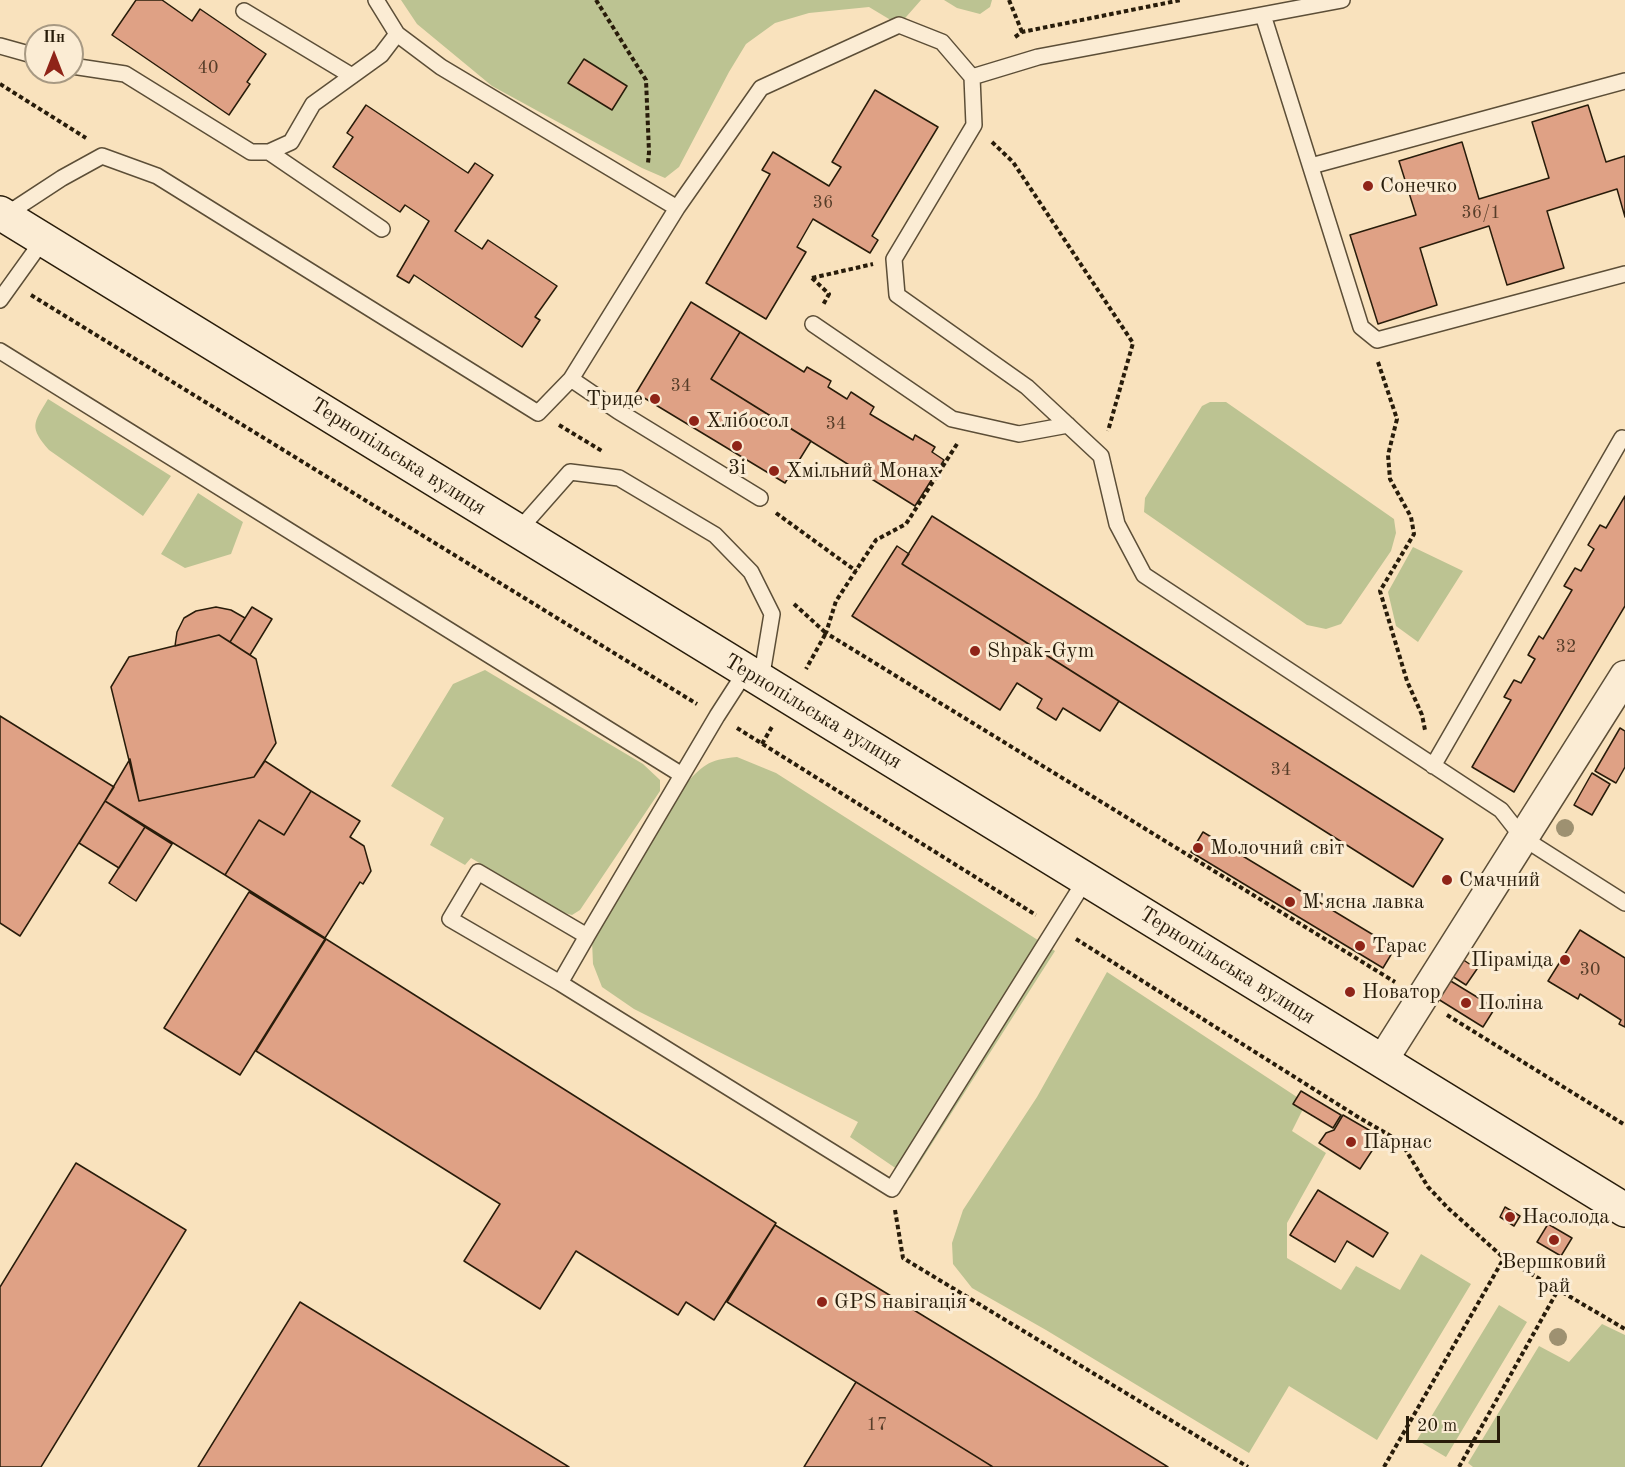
<!DOCTYPE html>
<meta charset="utf-8">
<style>
body{margin:0}
#map{position:relative;width:1625px;height:1467px;overflow:hidden;background:#f9e2bd;font-family:"Old Standard TT",serif}
canvas{display:block}
.north{position:absolute;left:24px;top:24px;width:60px;height:60px;box-sizing:border-box;background:#fbecd4;border:2px solid #a79983;border-radius:50%;rotate:0deg;font-size:16px;font-weight:700;line-height:24px;text-align:center;color:#281c0a}
.north::after{content:'';display:block;margin:auto;width:21px;height:27px;background:#8f2418;clip-path:polygon(50% 0,100% 100%,50% 72%,0 100%)}
.scale{position:absolute;left:1406px;top:1416px;width:94px;height:27px;box-sizing:border-box;border:3px solid #281c0a;border-top:0;padding-left:8px;font-size:18px;line-height:21px;white-space:nowrap;color:#281c0a;-webkit-text-stroke:4px #fbecd4;paint-order:stroke}
</style>
<div id="map">
<canvas width="1625" height="1467"></canvas>
<div class="north">Пн</div>
<div class="scale">20 m</div>
</div>
<script>
const context = document.querySelector('canvas').getContext('2d');
context.lineJoin = 'round';
function fill(path, color) { context.fillStyle = color; context.fill(path, 'evenodd'); }
function trace(path, color, width, dash) { context.strokeStyle = color; context.lineWidth = width; context.lineCap = dash ? 'butt' : 'round'; context.setLineDash(dash || []); context.stroke(path); }
function write(font, color, halo, rows, align = 'center') {
  context.font = font + ' "Old Standard TT",serif'; context.lineWidth = 6; context.setLineDash([]); context.textBaseline = 'middle'; context.strokeStyle = halo; context.fillStyle = color; for (const [text, x, y, turn = 0] of rows) {
    context.save(); context.translate(x, y); context.rotate((+turn || 0) * Math.PI / 180); context.textAlign = isNaN(turn) ? turn : align; if (halo) context.strokeText(text, 0, 0); context.fillText(text, 0, 0); context.restore();
  }
}
const green = new Path2D(`
 M401 0H921L899 25 869 7 809 13 775 23 746 44 729 72 679 167 665 178 642 168 492 86 417 24Z
 M944 0H992L990 7 980 14 957 8Z
 M48 399 171 476 143 516 49 450C29 427 33 424 48 399Z
 M1210 402H1226L1394 519 1396 533 1391 551 1341 624 1326 629 1307 625 1144 512 1145 498 1202 406Z
 M198 493 243 522 231 554 185 568 161 554Z
 M1413 547 1463 571 1418 642 1396 626 1388 592Z
 M485 670 643 764 660 780V791L580 910 572 915 561 912 471 858 465 865 430 845 444 818 391 786 453 684Z
 M737 757 776 773 1055 951 910 1178 850 1137 858 1122 634 1009 602 987 593 964 592 941 683 787C703 765 707 760 737 757Z
 M1107 972 1306 1103 1292 1131 1326 1153 1287 1223V1258L1341 1290 1356 1266 1400 1290 1421 1254 1471 1284 1377 1440 1289 1386 1249 1453 1046 1330 972 1288 953 1264 952 1243 963 1210 1037 1097Z
 M1499 1305 1527 1322 1446 1457 1417 1440Z
 M1602 1324 1625 1335V1467H1473L1468 1463 1539 1346 1569 1362Z`);
const building = new Path2D(`
 M136 0H162L192 21 200 9 266 54 247 82 250 84 229 115 112 35Z
 M584 59 627 86 612 110 568 83Z
 M875 90 938 127 872 236 878 240 870 253 813 219 797 247 806 252 766 319 706 283 770 174 762 170 773 152 829 186 841 167 832 162Z
 M366 105 468 173 475 163 493 175 455 231 482 249 488 240 557 286 535 317 540 320 522 347 414 275 409 283 397 276 429 221 405 205 400 212 333 167 353 137 347 133Z
 M1588 105 1606 162 1625 156V217L1617 189 1547 211 1564 268 1507 285 1489 226 1420 248 1437 305 1378 324 1350 235 1416 215 1399 161 1462 142 1479 199 1549 178 1532 122Z
 M691 302 740 332 711 379 811 441 785 483 636 393Z
 M740 332 804 372 807 367 831 381 828 387 847 399 851 392 874 407 870 414 913 440 915 435 935 447 932 452 944 460 915 506 711 379Z
 M1625 496V606L1514 792 1472 767 1511 700 1504 697 1514 680 1521 683 1535 659 1528 655 1539 636 1543 639 1572 590 1564 586 1575 568 1581 571 1594 549 1588 545 1600 525 1606 528Z
 M932 516 1443 839 1413 887 902 564Z
 M897 546 909 554 902 564 1119 701 1100 731 1063 708 1056 720 1037 708 1042 699 1017 683 1000 710 852 616Z
 M216 607 231 610 245 618 230 642 219 635 175 646 177 632 184 618 196 611Z
 M252 607 272 619 250 655 230 642Z
 M219 635 256 659 276 743 254 777 139 801 111 687 129 657Z
 M0 716 114 787 20 936 0 923Z
 M1620 728 1625 731V767L1616 783 1595 771Z
 M130 759 139 801 254 777 265 761 311 791 284 835 259 820 225 875 105 801Z
 M1592 773 1610 784 1592 815 1574 805Z
 M311 791 360 821 350 837 364 846 371 871 363 884 360 882 325 938 225 875 259 820 284 835Z
 M105 801 145 827 119 868 79 843Z
 M145 827 172 844 136 901 109 883Z
 M1203 832 1395 948 1383 968 1191 852Z
 M249 892 325 939 240 1075 164 1028Z
 M1580 930 1625 958V1027L1619 1024 1621 1020 1580 994 1578 999 1548 981Z
 M326 939 776 1223 714 1320 686 1302 678 1315 576 1251 540 1309 464 1261 500 1204 256 1051Z
 M1462 959 1477 969 1466 985 1452 976Z
 M1449 980 1495 1008 1483 1027 1438 999Z
 M1301 1091 1341 1115 1333 1128 1293 1104Z
 M1343 1115 1381 1137 1360 1169 1319 1143 1326 1133 1334 1130Z
 M76 1163 186 1230 41 1467H0V1287Z
 M1318 1190 1388 1233 1373 1257 1347 1241 1335 1262 1290 1235Z
 M1505 1207 1520 1216 1514 1226 1500 1217Z
 M1548 1224 1572 1238 1561 1256 1537 1242Z
 M775 1225 989 1356 1168 1467H993L727 1302Z
 M300 1302 569 1467H198Z
 M856 1382 993 1467H804Z`);
const path = new Path2D(`
 M596 0 646 80 649 152 648 163
 M1009 0 1022 32
 M1015 37 1022 32 1181 0
 M0 84 86 138
 M992 142 1013 162 1133 343 1108 431
 M812 278 873 264
 M812 278 829 294 823 305
 M31 295 697 704
 M1378 362 1397 419 1388 455 1390 479 1411 517 1414 534 1380 591 1407 681 1422 715 1425 730
 M559 425 602 451
 M957 444 906 524 876 540 836 601 826 633 1395 982
 M776 513 856 571
 M794 604 826 633 806 669
 M737 728 1036 915
 M762 744 773 725
 M1076 939 1358 1117 1401 1142 1428 1187 1449 1209 1504 1258 1625 1329
 M1447 1015 1625 1125
 M895 1210 903 1258 1248 1467
 M1384 1467 1504 1258
 M1459 1467 1558 1290`);
const service = new Path2D(`
 M244 11 352 76
 M1263 15 1361 327 1377 340 1625 274
 M0 46 36 56
 M72 66 125 74 251 152H269L291 142 313 104 381 55 397 34
 M972 77 1038 57 1342 0
 M269 152 382 229
 M1311 166 1625 81
 M677 208 761 88 899 25 942 42 972 77 974 125 894 259 897 295 1027 387 1101 456 1117 524 1144 575 1501 810 1523 838 1625 903
 M4 216 62 178 102 156 157 176 538 413 571 379 677 208 441 67 397 34 376 0
 M0 300 43 240
 M813 324 952 419 1019 434 1068 425
 M0 351 682 775
 M571 379 618 411 760 498
 M518 531 570 472 619 478 715 535 751 572 772 614 761 680
 M746 671 717 716 587 936 478 872 450 919 560 983 892 1189 1086 879
 M1433 766 1622 438
 M560 983 587 936`);
const minor = new Path2D(`
 M1382 1061 1625 676`);
const secondary = new Path2D(`
 M0 213 1625 1210`);
const trees = [
 [1565,828],
 [1558,1337]
];
const markers = [
 [1368,186,6,"#8f2418"],
 [655,399,6,"#8f2418"],
 [694,421,6,"#8f2418"],
 [737,446,6,"#8f2418"],
 [774,471,6,"#8f2418"],
 [975,651,6,"#8f2418"],
 [1198,848,6,"#8f2418"],
 [1447,880,6,"#8f2418"],
 [1290,902,6,"#8f2418"],
 [1360,946,6,"#8f2418"],
 [1565,960,6,"#8f2418"],
 [1350,992,6,"#8f2418"],
 [1466,1003,6,"#8f2418"],
 [1351,1142,6,"#8f2418"],
 [1510,1217,6,"#8f2418"],
 [1554,1240,6,"#8f2418"],
 [822,1302,6,"#8f2418"]
];
const numberNames = [
 ["40",208,68],
 ["36",823,203],
 ["36/1",1481,213],
 ["34",681,386],
 ["34",836,424],
 ["32",1566,647],
 ["34",1281,770],
 ["30",1590,970],
 ["17",877,1425]
];
const poiNames = [
 ["Сонечко",1380,186],
 ["Триде",643,399,"right"],
 ["Хлібосол",706,421],
 ["3і",737,468,"center"],
 ["Хмільний Монах",786,471],
 ["Shpak-Gym",987,651],
 ["Молочний світ",1210,848],
 ["Смачний",1459,880],
 ["М'ясна лавка",1302,902],
 ["Тарас",1372,946],
 ["Піраміда",1553,960,"right"],
 ["Новатор",1362,992],
 ["Поліна",1478,1003],
 ["Парнас",1363,1142],
 ["Насолода",1522,1217],
 ["Вершковий",1554,1262,"center"],
 ["рай",1554,1286,"center"],
 ["GPS навігація",834,1302]
];
const streetNames = [
 ["Тернопільська вулиця",398,457,32],
 ["Тернопільська вулиця",813,712,31],
 ["Тернопільська вулиця",1227,966,32]
];
fill(green, '#bcc392');
fill(building, '#dfa185');
trace(building, '#281c0a', 1.5);
trace(service, '#5c4e37', 18);
trace(minor, '#5c4e37', 33);
trace(secondary, '#281c0a', 36);
trace(path, '#281c0a', 4, [4.5, 3]);
trace(service, '#fbecd4', 15);
trace(minor, '#fbecd4', 30);
trace(secondary, '#fbecd4', 33);
context.fillStyle = '#9e9171';
for (const [x, y] of trees) { context.beginPath(); context.arc(x, y, 9, 0, 2 * Math.PI); context.fill(); }
for (const [x, y, r, color] of markers) { const dot = new Path2D(); dot.arc(x, y, r, 0, 2 * Math.PI); context.fillStyle = color; context.fill(dot); trace(dot, '#fbecd4', 2); }
write('18px', '#563d29', null, numberNames);
write('21px', '#281c0a', '#fbecd4', poiNames, 'left');
write('21px', '#281c0a', '#fbecd4', streetNames);
</script>
